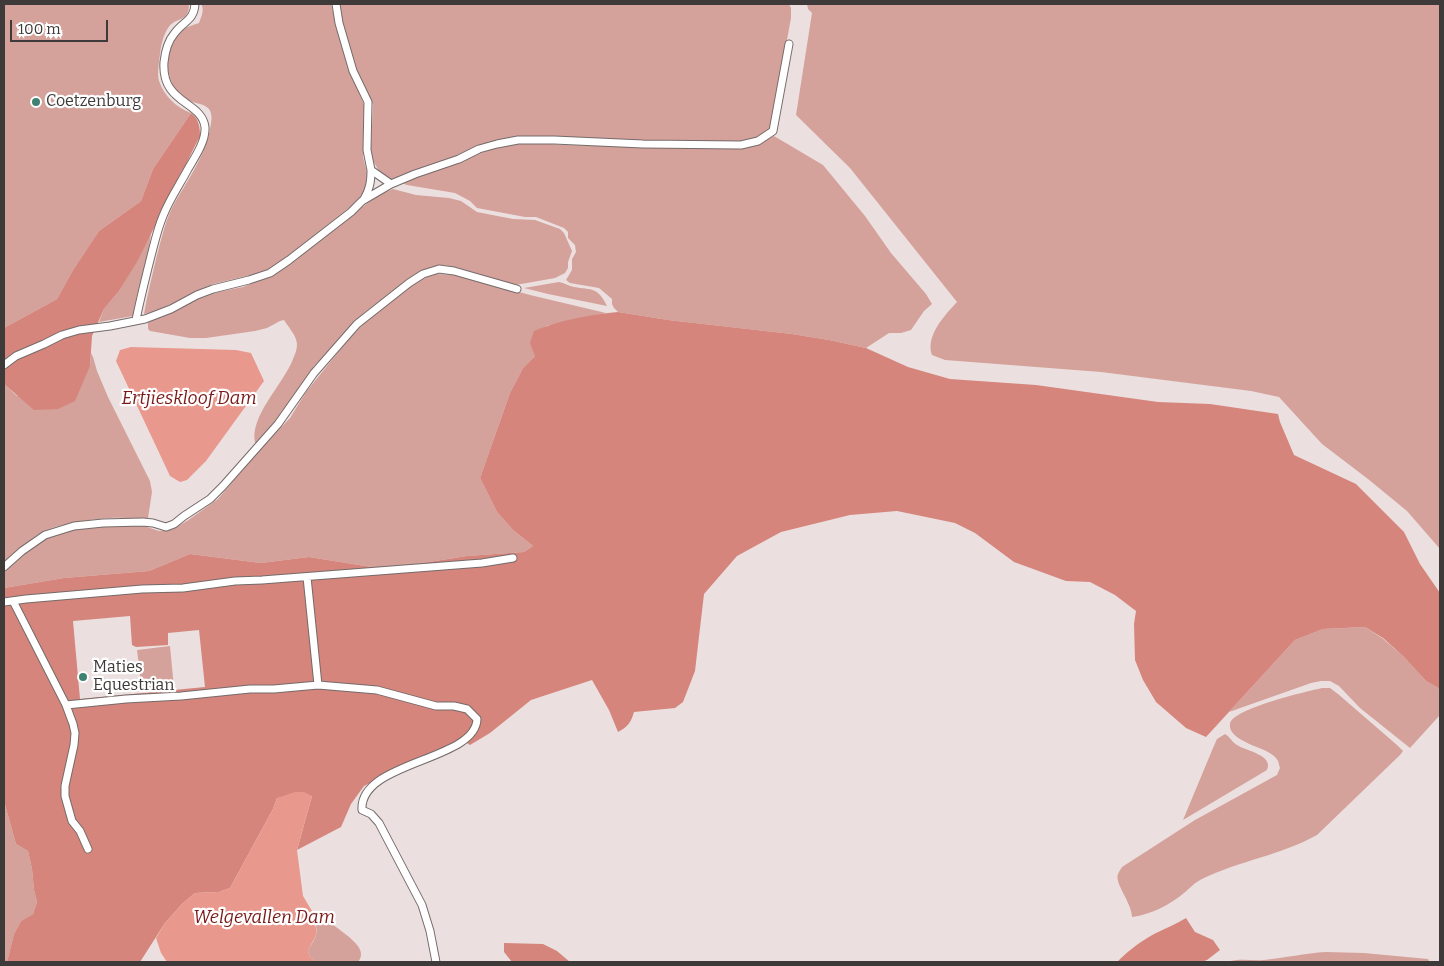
<!DOCTYPE html>
<style>
body{margin:0}
#map{position:relative;width:1444px;height:966px;overflow:hidden;background:#ebe0df;font-family:Bitter,serif}
canvas{display:block}
.frame{position:absolute;inset:0;border:5px solid #3f3a3a;pointer-events:none}
.scale{position:absolute;left:10px;top:20px;width:98px;height:22px;box-sizing:border-box;border:2px solid #3f3a3a;border-top:0;padding-left:6px;font-size:15px;line-height:18px;white-space:nowrap;color:#3f3a3a;-webkit-text-stroke:4px #fff;paint-order:stroke}
</style>
<div id="map">
<canvas width="1444" height="966"></canvas>
<div class="frame"></div>
<div class="scale">100 m</div>
</div>
<script>
const context = document.querySelector('canvas').getContext('2d');
context.lineJoin = 'round';
function fill(path, color) { context.fillStyle = color; context.fill(path, 'evenodd'); }
function trace(path, color, width, dash) { context.strokeStyle = color; context.lineWidth = width; context.lineCap = dash ? 'butt' : 'round'; context.setLineDash(dash || []); context.stroke(path); }
function write(font, color, halo, rows, align = 'center') {
  context.font = font + ' Bitter,serif'; context.lineWidth = 4.5; context.setLineDash([]); context.textBaseline = 'middle'; context.strokeStyle = halo; context.fillStyle = color; for (const [text, x, y, turn = 0] of rows) {
    context.save(); context.translate(x, y); context.rotate((+turn || 0) * Math.PI / 180); context.textAlign = isNaN(turn) ? turn : align; if (halo) context.strokeText(text, 0, 0); context.fillText(text, 0, 0); context.restore();
  }
}
const green = new Path2D(`
 M4 4H189C189 23 176 16 168 28 163 36 161 45 160 54 159 62 157 74 159 81 164 96 177 108 191 113L153 169 141 201 99 231 73 270 57 299 4 328Z
 M201 4H331L347 65 364 105 363 157 367 173 366 188 360 197 350 207 274 267 259 273 213 284 159 310 144 314C147 295 152 277 156 259 161 241 164 225 172 208 187 180 207 155 211 123 212 118 212 112 208 108 201 102 188 103 180 96 174 90 168 74 167 65 166 55 173 37 181 31 186 27 193 25 199 23 201 17 205 10 201 4Z
 M340 4H789L791 8V18L772 122 768 132 761 137 741 141H623L518 137 421 168 392 180 388 179 379 171 373 161 371 148 373 105 369 95 356 70 343 24Z
 M807 4H1440V549L1407 511 1368 479 1322 444 1279 397 1251 391 1101 372 945 360 932 355C925 336 945 315 957 302L850 168 796 115 812 13 808 9Z
 M774 136 823 165 865 216 891 253 926 294 932 304 924 311 911 330 901 333H889L866 348 829 340 792 334 668 320 618 312 614 308 612 304V299L599 288 570 283 566 280 572 270V259L576 252 575 245 568 238V232L564 228 536 217H525L477 208 470 201 455 193 407 185 399 182 498 147 518 143H541L563 145 621 146 747 148 759 144Z
 M393 189 416 195 449 198 461 201 477 212 513 219 535 220 560 229 564 233 572 251 568 262V268L565 273 555 278 527 283 514 285 459 268 444 265 426 269 408 280 365 312 314 366 281 417 258 444 255 443C249 416 283 385 293 359 295 354 297 350 297 344 296 335 289 328 284 320L280 321 267 328 255 331 206 338H190L150 331 148 329V320L192 301 218 292 243 287 275 274 365 205 379 195Z
 M151 234C148 261 137 288 133 316L99 322 104 309 119 291Z
 M436 274 459 275 530 295 606 313 546 326 535 356 523 368 510 393 480 478 497 512 513 530 533 546 524 552 467 556 384 569 309 557 261 563 190 554 149 571 64 578 4 588V572L29 549 52 535 93 526H144L159 531 173 529 187 521 218 499 263 446 290 418 306 392 348 340 370 317 417 281Z
 M559 282C564 283 569 286 574 287 592 290 598 287 607 306L548 294 524 288Z
 M91 353 93 357 97 371 108 397 150 481 152 492 148 518C135 519 123 517 110 518 93 519 65 523 49 529 32 535 18 552 4 564V384L17 396 90 366Z
 M1365 627 1382 638 1403 656 1426 681 1440 689V715L1410 748 1360 708 1339 686 1330 681H1321L1311 683 1229 712 1295 640 1323 629Z
 M170 646 174 688 142 691 137 650Z
 M1322 688H1330L1338 694 1397 745 1403 751 1400 755 1317 835C1281 855 1239 861 1202 879 1194 883 1190 888 1184 893 1168 906 1152 914 1132 917 1132 903 1114 883 1118 874 1119 871 1121 869 1122 867L1195 820 1277 775 1280 768C1279 766 1279 763 1278 761 1272 748 1242 746 1232 732 1230 729 1229 724 1231 721 1241 707 1304 692 1322 688Z
 M1225 734C1230 737 1232 742 1237 745 1246 751 1274 755 1267 770L1183 820 1213 748 1217 739Z
 M4 801 16 844 28 851 32 869 34 890 37 902 33 914 21 921 14 934 7 962H4Z
 M326 921 330 922C340 932 371 947 358 962H316L310 957 308 951C312 942 320 935 315 924Z
 M1326 952 1364 953 1428 959 1429 961 1428 962H1228C1239 958 1252 961 1264 960 1285 958 1305 953 1326 952Z`);
const forest = new Path2D(`
 M191 113C199 119 200 127 200 136L138 260 119 291 104 309 92 336 90 366 75 401 58 409 34 410 4 384V328L57 299 73 270 99 231 141 201 153 169Z
 M618 312 668 320 792 334 829 340 866 348 908 367 950 379 1036 385 1158 402 1210 404 1278 414 1280 422 1294 455 1356 484 1404 532 1420 564 1440 593V689L1426 681 1403 656 1383 638 1365 627 1323 629 1295 640 1206 737 1186 728 1156 702 1143 680 1135 660 1134 624 1136 611 1115 595 1090 582 1066 581 1014 562 975 533 955 523 897 511 850 515 781 532 737 556 704 594 695 671 683 702 675 708 634 712C631 722 628 727 618 732L609 710 592 680 531 700 490 733 470 745 461 739 364 786 351 804 341 827 297 850 312 796 277 798 273 809 230 888 219 892 195 893 182 904 165 923 140 962H7L14 934 21 921 33 914 37 902 34 890 32 869 28 851 16 844 4 801V588L64 578 149 571 190 554 261 563 309 557 384 569 467 556 524 552 533 546 513 530 497 512 480 478 510 393 523 368 535 356 530 343 534 331C557 321 593 314 618 312ZM130 616 132 645 136 647 168 645V633L199 630 205 687 80 699 73 621Z
 M1186 918 1195 932 1213 940 1220 950 1207 960 1202 962H1117C1129 950 1141 941 1156 933 1166 928 1176 924 1186 918Z
 M504 943 543 944 557 951 570 962H512L504 952Z`);
const water = new Path2D(`
 M131 347 236 350 251 353 264 381 206 461 187 480 180 482 170 476 116 361 120 350Z
 M295 792H304L312 796 297 850 303 896 312 911 311 919C322 933 314 937 308 951L310 957 316 962H167L161 953 156 938 165 923 182 904 195 893 219 892 230 888 273 809 277 798Z`);
const street = new Path2D(`
 M336 4 339 23 353 71 368 102 367 150 371 170
 M364 199C370 189 371 181 371 170L391 184
 M136 320C140 300 145 280 150 260 154 245 157 230 163 216 169 200 180 184 188 169 195 157 206 141 205 127 202 101 161 104 164 62 165 53 168 41 174 34 183 21 194 21 195 4
 M4 365 16 356 44 344 62 335 79 330 110 326 145 319 171 309 197 295 213 289 249 280 270 273 289 260 351 212 362 201 391 184 415 174 459 159 479 149 497 144 518 140H554L643 144 741 145 758 141 773 131 789 44
 M4 567 22 551 45 535 74 526 103 523 143 522 153 523 166 527 174 524 184 516 210 499 223 486 278 424 314 373 357 324 409 283 423 274 439 269 454 271 517 289
 M307 577 318 685
 M13 601 66 705 73 724 75 733 74 745 65 786V796L72 821 80 831 88 849
 M4 602 26 599 142 589 183 588 235 581 262 580 482 563 513 558
 M66 705 126 699 181 696 250 689H274L318 685 377 690 436 706H454L467 709 477 719C476 761 359 761 362 810L371 814 379 823 422 905 430 931 436 962`);
const markers = [
 [36,102,5,"#3f8172"],
 [83,677,5,"#3f8172"]
];
const poiNames = [
 ["Coetzenburg",46,102],
 ["Maties",93,668],
 ["Equestrian",93,686]
];
const waterNames = [
 ["Ertjieskloof Dam",189,399],
 ["Welgevallen Dam",264,918]
];
fill(green, '#d5a19b');
fill(forest, '#d5857c');
fill(water, '#e9988e');
trace(street, '#746b6a', 9);
trace(street, '#fff', 7);
for (const [x, y, r, color] of markers) { const dot = new Path2D(); dot.arc(x, y, r, 0, 2 * Math.PI); context.fillStyle = color; context.fill(dot); trace(dot, '#fff', 2); }
write('16px', '#3f3a3a', '#fff', poiNames, 'left');
write('italic 18px', '#791a18', '#fff', waterNames);
</script>
